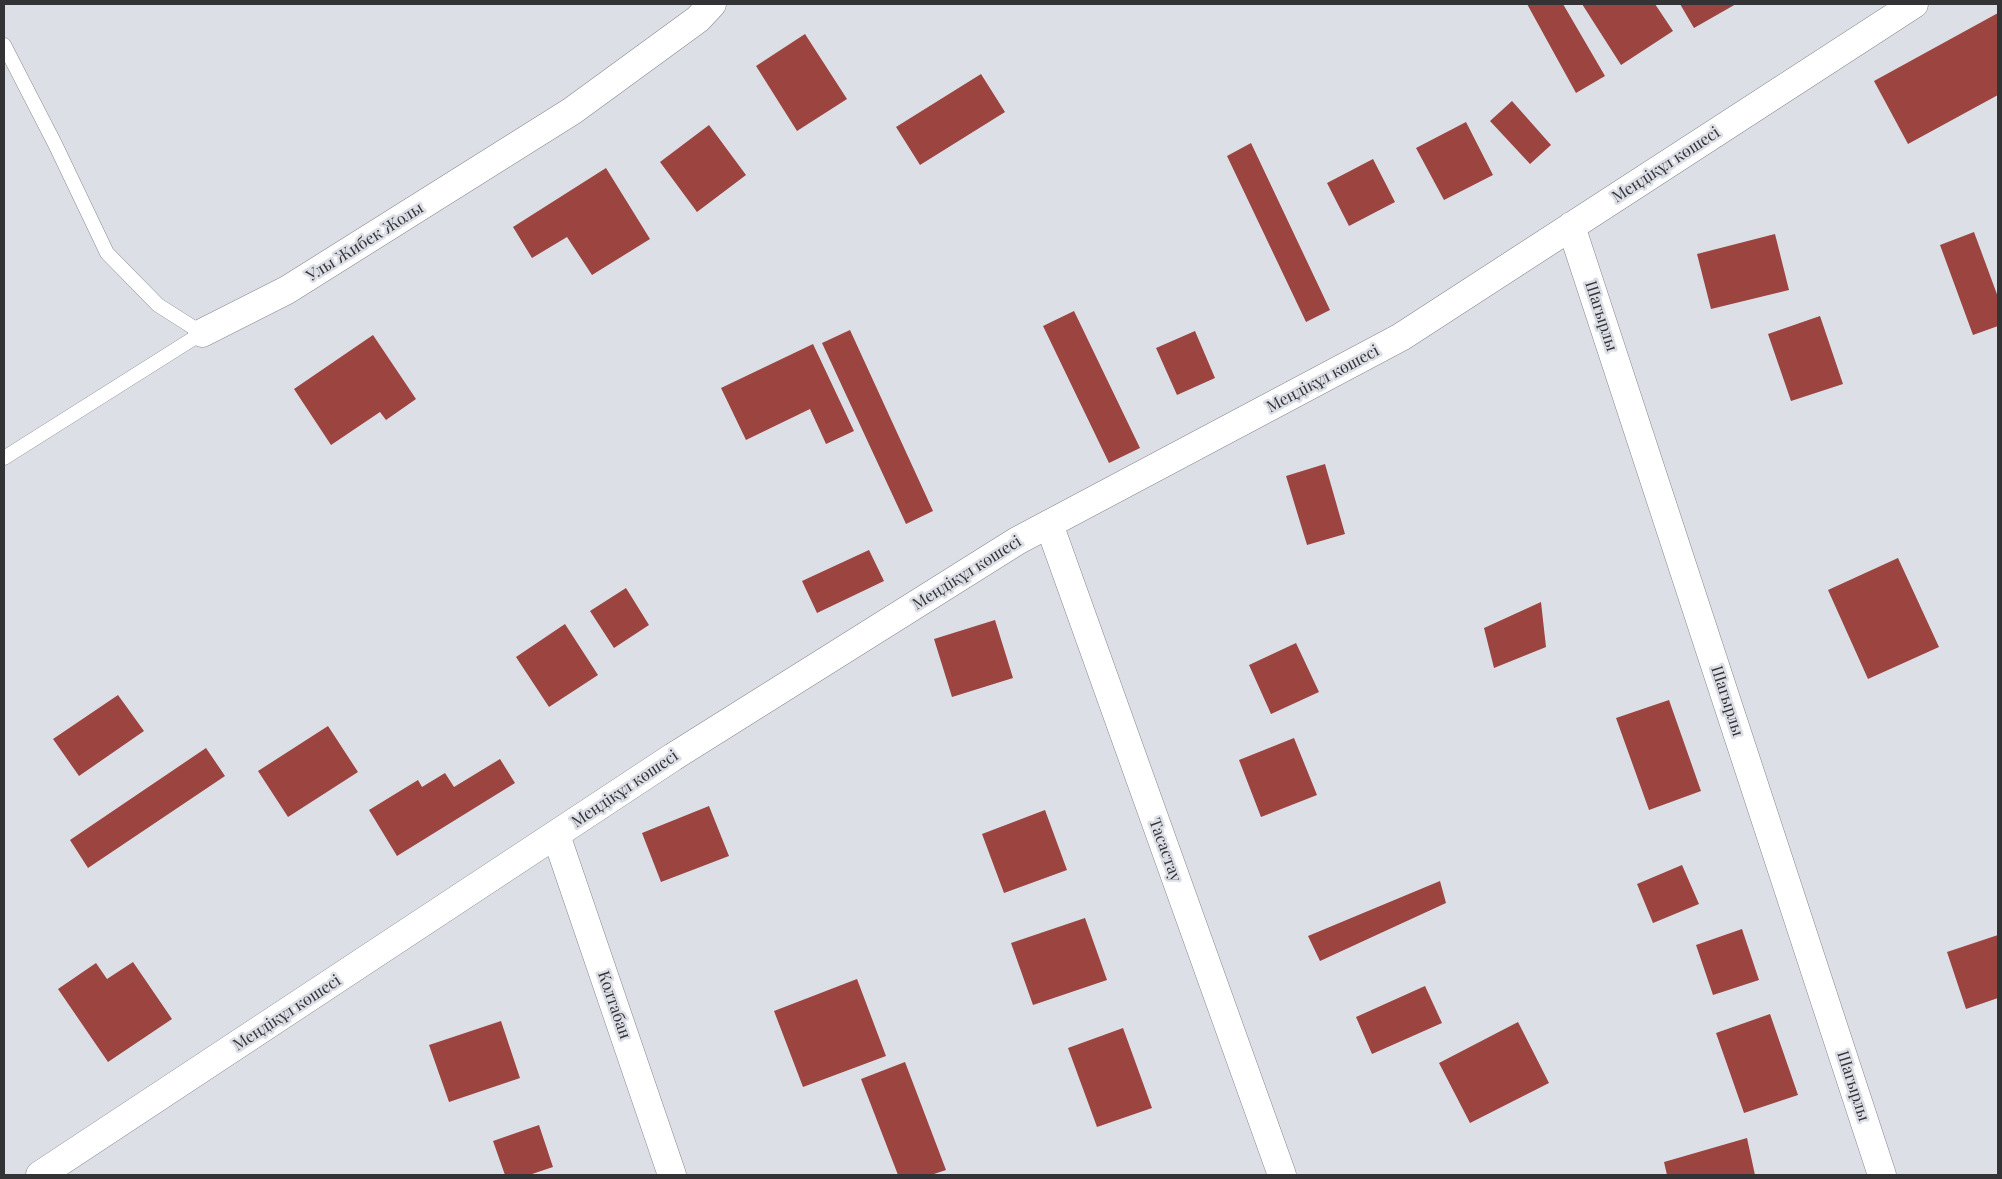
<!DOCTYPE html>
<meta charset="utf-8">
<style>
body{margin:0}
#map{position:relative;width:2002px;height:1179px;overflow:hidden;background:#dddfe7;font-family:"Playfair Display",serif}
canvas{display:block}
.frame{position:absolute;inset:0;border:5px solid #333336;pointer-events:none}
</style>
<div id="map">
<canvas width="2002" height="1179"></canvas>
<div class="frame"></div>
</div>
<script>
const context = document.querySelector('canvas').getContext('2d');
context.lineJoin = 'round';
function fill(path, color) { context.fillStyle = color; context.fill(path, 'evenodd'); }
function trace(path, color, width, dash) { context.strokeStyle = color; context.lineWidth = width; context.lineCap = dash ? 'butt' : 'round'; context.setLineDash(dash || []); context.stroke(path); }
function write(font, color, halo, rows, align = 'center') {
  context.font = font + ' "Playfair Display",serif'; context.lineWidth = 5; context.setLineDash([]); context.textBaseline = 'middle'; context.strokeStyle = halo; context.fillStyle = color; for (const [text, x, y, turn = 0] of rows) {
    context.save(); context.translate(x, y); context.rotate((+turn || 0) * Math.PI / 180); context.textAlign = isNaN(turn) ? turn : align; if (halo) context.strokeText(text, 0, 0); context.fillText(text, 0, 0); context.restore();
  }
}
const building = new Path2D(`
 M1527 4H1563L1605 76 1576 93Z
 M1582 4H1655L1673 31 1621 65Z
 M1680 4H1736L1694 28Z
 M1998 13V95L1908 144 1874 81Z
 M805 34 847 99 797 131 756 66Z
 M981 74 1005 112 920 165 896 127Z
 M1512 101 1551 145 1530 164 1490 121Z
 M1466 122 1493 175 1444 200 1416 148Z
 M709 125 746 175 697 212 660 162Z
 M1251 143 1330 310 1306 322 1227 156Z
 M1373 159 1395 202 1349 226 1327 183Z
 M606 168 650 239 592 275 567 237 532 258 513 227Z
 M1974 232 1998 297V326L1973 335 1940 245Z
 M1775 234 1789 290 1711 309 1697 254Z
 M1074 311 1140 448 1109 463 1043 326Z
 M1820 316 1843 384 1791 401 1768 334Z
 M850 330 933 511 906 524 822 343Z
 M1195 331 1215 378 1177 395 1156 348Z
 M373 335 416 399 386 420 380 412 331 445 294 389Z
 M813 344 854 431 826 444 810 409 746 440 721 388Z
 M1325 464 1345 534 1307 545 1286 476Z
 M869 550 884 581 817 613 802 581Z
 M1898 558 1939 647 1868 679 1828 590Z
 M626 588 649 625 614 648 590 611Z
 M1541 602 1546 647 1494 668 1484 628Z
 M995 620 1013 678 952 697 934 639Z
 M565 624 598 675 549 707 516 657Z
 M1296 643 1319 692 1271 714 1249 665Z
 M118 695 144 731 79 776 53 739Z
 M1669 700 1701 791 1649 810 1616 718Z
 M328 726 358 772 288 817 258 771Z
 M1294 738 1317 795 1261 817 1239 760Z
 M206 748 225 776 88 868 70 840Z
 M500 759 515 783 397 856 369 810 418 780 422 787 445 773 454 787Z
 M709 806 729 856 661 882 642 833Z
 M1045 810 1067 870 1004 893 982 834Z
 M1682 865 1699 904 1653 923 1637 884Z
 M1440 881 1446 903 1320 961 1308 936Z
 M1085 918 1107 980 1033 1005 1011 943Z
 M1742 929 1759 980 1713 995 1696 945Z
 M1998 935V998L1966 1009 1947 952Z
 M133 962 172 1019 108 1062 58 989 96 963 107 979Z
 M857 979 886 1056 803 1087 774 1011Z
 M1425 986 1442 1023 1372 1054 1356 1017Z
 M1770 1014 1798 1095 1744 1113 1716 1033Z
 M501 1021 520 1078 449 1102 429 1045Z
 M1518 1022 1549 1083 1470 1123 1439 1063Z
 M1123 1028 1152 1108 1097 1127 1068 1048Z
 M905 1062 946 1170 931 1175H898L861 1079Z
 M539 1125 553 1167 529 1175H505L493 1141Z
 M1747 1138 1755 1175H1667L1664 1162Z`);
const service = new Path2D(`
 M4 45 55 144 107 253 158 305 202 333 4 458`);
const minor = new Path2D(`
 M1571 226 1882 1175
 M202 333 287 290 572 111 698 19 712 4
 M1049 524 1282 1175
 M556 835 672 1175
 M40 1175 673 757 1017 541 1401 337 1914 4`);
const streetNames = [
 ["Меңдіқұл көшесі",1666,165,-33],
 ["Улы Жибек Жолы",365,242,-32],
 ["Шагырлы",1601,316,72],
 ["Меңдіқұл көшесі",1323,379,-28],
 ["Меңдіқұл көшесі",967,573,-32],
 ["Шагырлы",1727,701,72],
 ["Меңдіқұл көшесі",625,789,-34],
 ["Тасастау",1165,850,70],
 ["Колтабан",614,1005,71],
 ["Меңдіқұл көшесі",287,1013,-33],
 ["Шагырлы",1853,1086,72]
];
fill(building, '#9b4440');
trace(service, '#878990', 15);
trace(minor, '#878990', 29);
trace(service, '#fff', 14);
trace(minor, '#fff', 28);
write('16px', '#333336', '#dddfe7', streetNames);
</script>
